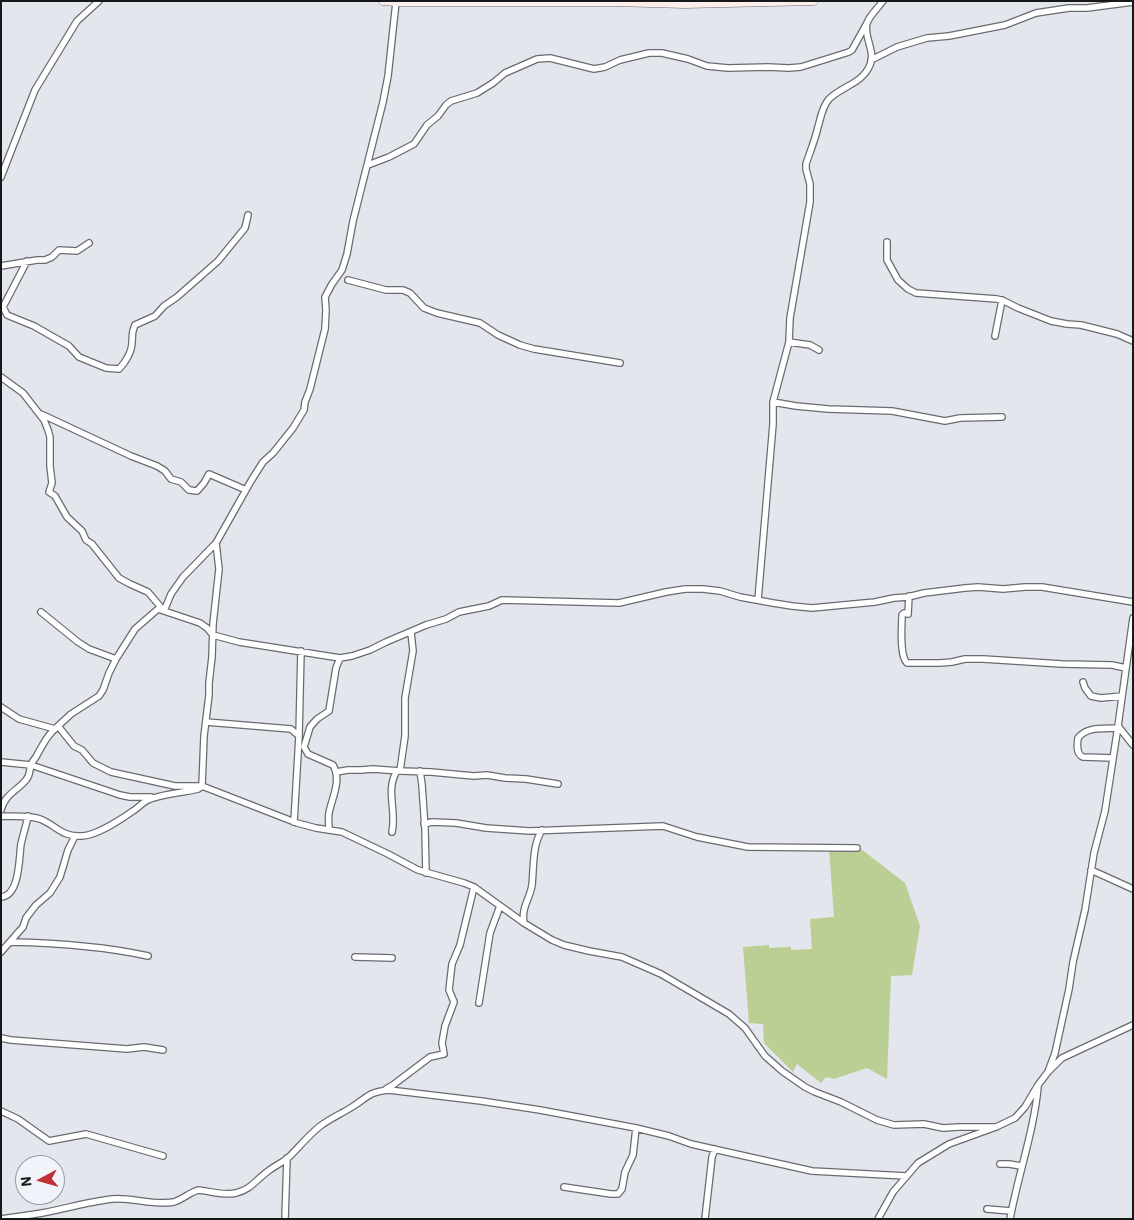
<!DOCTYPE html>
<style>
body{margin:0}
#map{position:relative;width:1134px;height:1220px;overflow:hidden;background:#e3e6ec;font-family:"IBM Plex Sans",sans-serif}
canvas{display:block}
.frame{position:absolute;inset:0;border:2px solid #17181a;pointer-events:none}
.north{position:absolute;left:15px;top:1155px;width:50px;height:50px;box-sizing:border-box;background:#f0f3f9;border:1px solid #999ba0;border-radius:50%;rotate:264deg;font-size:14px;font-weight:700;line-height:20px;text-align:center;color:#17181a}
.north::after{content:'';display:block;margin:auto;width:18px;height:22px;background:#c03137;clip-path:polygon(50% 0,100% 100%,50% 72%,0 100%)}
</style>
<div id="map">
<canvas width="1134" height="1220"></canvas>
<div class="frame"></div>
<div class="north">N</div>
</div>
<script>
const context = document.querySelector('canvas').getContext('2d');
context.lineJoin = 'round';
function fill(path, color) { context.fillStyle = color; context.fill(path, 'evenodd'); }
function trace(path, color, width, dash) { context.strokeStyle = color; context.lineWidth = width; context.lineCap = dash ? 'butt' : 'round'; context.setLineDash(dash || []); context.stroke(path); }
const green = new Path2D(`
 M829 849H861L905 883 920 926 912 975 891 976 887 1079 867 1068 834 1079 826 1077 821 1083 797 1064 793 1072 764 1043 763 1024 749 1023 743 947 769 945V948L791 947V950L812 949 810 919 834 917Z`);
const street = new Path2D(`
 M396 2 388 76 383 102 353 221 347 254 342 270 332 284 325 297 326 310 325 329 310 389 305 402 304 410 293 428 273 453 263 462 251 481 216 543 183 577 171 594 164 611 158 609 135 629 116 659 109 673 103 690 99 696 71 714 58 726 74 746 82 750 93 763 111 772 175 786H202L297 823 316 828 342 832 388 854 418 870 464 883 474 887 524 923 552 940 564 945 589 951 622 957 661 974 729 1014 745 1028 765 1056 773 1063 782 1071 805 1087 815 1092 841 1102 877 1120 894 1125 924 1124 943 1128 959 1127H996
 M871 60 897 47 927 38 949 36 1005 25 1036 13 1069 8H1087L1133 2
 M368 165 389 157 414 144 427 125 438 116 446 105 451 101 477 93 493 83 505 73 537 59 550 58 594 69 605 67 620 60 649 53H662L688 59 707 66 728 68 768 67 789 68 801 67 849 52 852 50 867 23
 M1 177 35 90 77 21 99 1
 M887 242V260L898 280 908 289 916 293 997 299 1004 301 1018 308 1051 321 1067 324 1081 325 1117 334 1133 341
 M27 261 3 307 7 315 34 326 69 346 79 357 106 368 119 369C126 362 132 351 132 342 133 333 131 335 135 325L155 316 164 306 177 297 218 261 245 228 248 215
 M1 266 37 260H45L52 257 59 250 77 251 89 243
 M348 280 386 290H403L410 293 424 308 437 313 480 323 498 335 520 345 534 349 620 363
 M995 336 1002 300
 M789 342 790 318 810 202V184L806 169V164C810 152 815 140 818 127 821 117 822 107 829 99 842 86 862 84 870 65 876 51 863 36 867 23 870 15 878 8 883 1
 M1 377 23 393 44 420 48 430 50 437V466L52 483 49 492 55 496 67 517 82 531 86 540 92 544 119 578 130 584 148 592 164 611 200 623 207 628 213 635 239 642 340 658 336 668 329 711 317 719 310 727 304 747 308 754 333 765C342 781 332 797 329 813 328 818 329 824 329 830
 M773 402 796 406 828 409 892 411 945 421 960 418 1002 417
 M41 414 131 456 157 466 165 471 171 479 181 482 189 490 197 491 204 483 209 474 246 490
 M909 596 908 614 904 613 902 615C902 626 899 655 907 663H940L952 662 965 659H983L1062 664 1112 665 1126 668
 M758 600 773 424V402L789 342 810 345 819 350
 M41 612 78 642 89 649 116 659
 M340 658 352 656 370 650 386 642 426 625 446 619 459 612 489 606 502 600 619 603 666 592 685 589H703L720 591 740 597 773 603 792 606 812 608 875 602 894 598 908 597 924 593 965 588 978 587 1003 589 1025 587H1042L1133 602
 M1083 682 1085 688 1091 696 1101 698 1122 696
 M1 707 19 719 55 729
 M206 722 291 729 299 736 294 822
 M1118 726 1133 745
 M299 736 301 651
 M1113 758 1083 757C1076 754 1077 745 1078 738 1087 726 1104 729 1118 728
 M1 762 31 765 120 795 130 797H151
 M400 771 405 736V698L413 651 411 632
 M420 771 422 785 425 829 426 873
 M336 772 348 770H361L373 769 400 771 431 772 474 776 487 775 505 778 526 779 558 784
 M1 810C5 794 17 791 26 780 31 774 29 770 31 765 32 761 36 758 37 755 45 741 46 737 58 726
 M1 816C15 817 27 815 40 819 56 825 61 837 82 836 98 835 120 820 133 811 138 808 141 804 146 801 158 794 183 793 198 789L202 786 204 736 209 695V683L212 657 213 624 219 569 216 543
 M424 824 432 822 456 823 486 828 530 831 663 826 697 837 748 847 857 848
 M392 832C397 812 385 789 397 771
 M1091 870 1133 889
 M1 897C20 896 19 857 21 844 23 835 26 826 28 816
 M524 923C521 907 530 899 532 885 534 866 532 846 542 830
 M10 942C56 943 103 946 148 956
 M1 952 23 927 26 918 29 914 36 905 50 893 60 877 68 850 75 836
 M355 957 392 958
 M479 1003 490 933 500 906
 M1 1038 11 1040 127 1049 144 1047 163 1050
 M1048 1072 1055 1053 1060 1030 1069 989 1073 962 1085 910 1094 853 1105 811 1118 726 1133 618
 M386 1089 393 1085 430 1057 444 1054 442 1043 445 1026 454 1002 449 990 452 964 460 945 474 887
 M1 1111 18 1119 49 1141 86 1134 163 1156
 M1000 1164H1009L1021 1166
 M564 1187 611 1194H618L622 1189 625 1172 633 1155 636 1128
 M987 1209 1011 1211
 M1 1219C13 1217 24 1216 36 1214 61 1210 86 1202 112 1199 133 1197 153 1206 174 1202 183 1199 189 1193 198 1190 210 1191 223 1196 236 1193 250 1190 256 1180 267 1172 274 1166 282 1163 289 1157 299 1147 308 1136 319 1127 329 1119 341 1114 352 1107 368 1097 368 1092 389 1090L481 1101 540 1110 636 1128 669 1136 691 1144 812 1171 906 1176
 M285 1219 287 1158
 M705 1219 712 1157 715 1149
 M878 1219 893 1192 918 1163 949 1144 996 1127 1015 1118 1025 1107 1038 1085 1048 1072 1062 1058 1133 1025
 M1010 1219C1018 1175 1034 1131 1038 1087`);
const secondary = new Path2D(`
 M383 1 396 2H614L685 4 814 1`);
fill(green, '#bbce94');
trace(street, '#686b70', 8);
trace(secondary, '#686b70', 9);
trace(street, '#fff', 5.5);
trace(secondary, '#fdedeb', 8);
</script>
